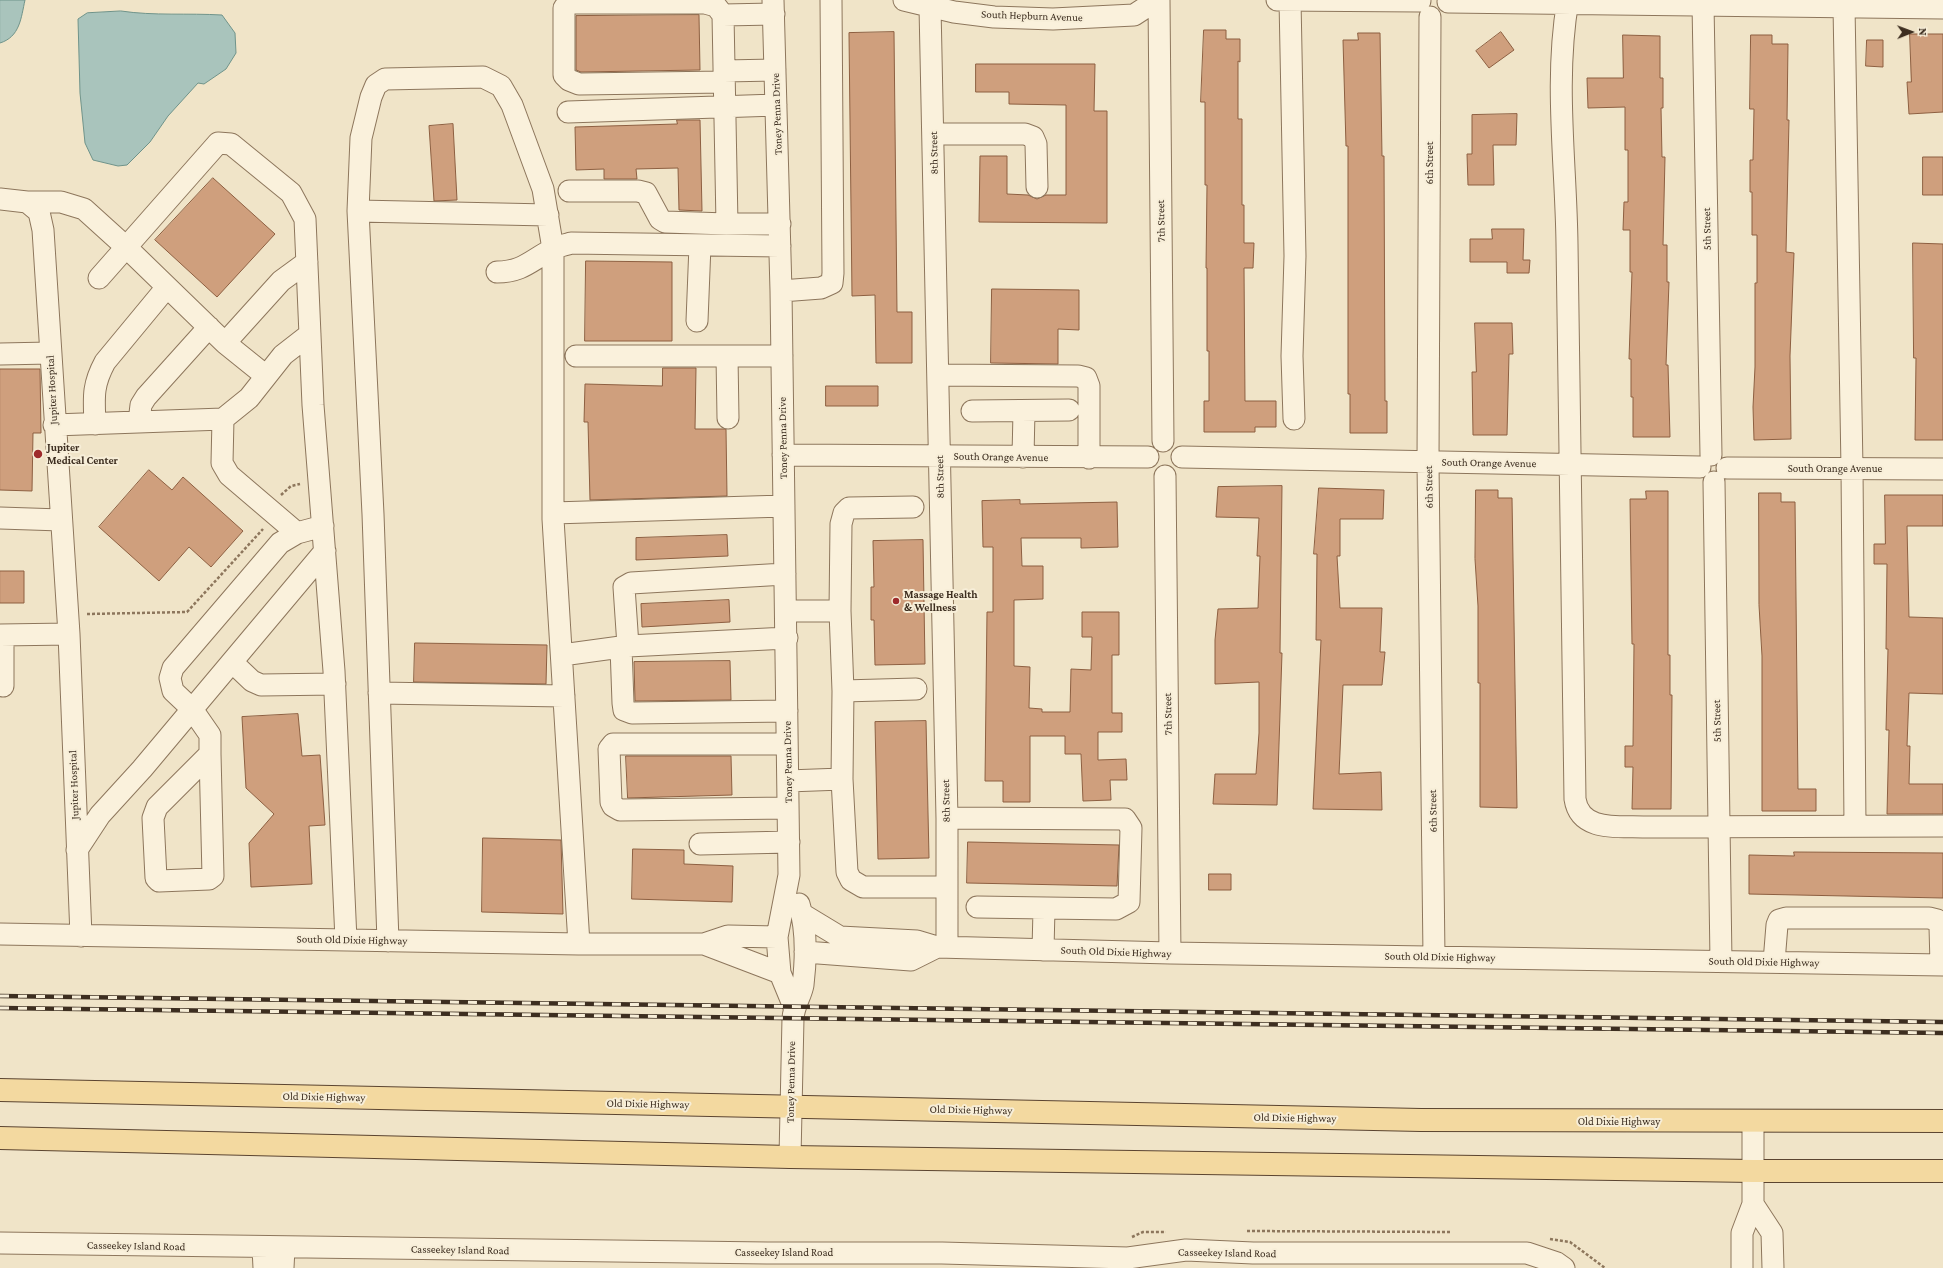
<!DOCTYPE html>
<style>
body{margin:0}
#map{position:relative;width:1943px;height:1268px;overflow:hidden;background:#f0e4c8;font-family:"Crimson Pro",serif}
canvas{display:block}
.north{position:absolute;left:1891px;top:12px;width:40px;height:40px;-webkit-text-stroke:3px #f7eed8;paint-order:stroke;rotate:89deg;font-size:11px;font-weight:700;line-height:16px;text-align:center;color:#3d2e20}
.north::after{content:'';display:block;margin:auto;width:14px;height:18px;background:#3d2e20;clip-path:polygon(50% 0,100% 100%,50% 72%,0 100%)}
</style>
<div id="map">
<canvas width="1943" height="1268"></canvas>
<div class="north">N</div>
</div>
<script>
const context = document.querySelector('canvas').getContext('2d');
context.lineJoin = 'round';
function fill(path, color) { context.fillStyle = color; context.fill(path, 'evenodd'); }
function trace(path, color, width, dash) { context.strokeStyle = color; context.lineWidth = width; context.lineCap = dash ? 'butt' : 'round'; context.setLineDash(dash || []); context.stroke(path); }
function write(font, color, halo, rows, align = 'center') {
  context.font = font + ' "Crimson Pro",serif'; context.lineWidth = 4; context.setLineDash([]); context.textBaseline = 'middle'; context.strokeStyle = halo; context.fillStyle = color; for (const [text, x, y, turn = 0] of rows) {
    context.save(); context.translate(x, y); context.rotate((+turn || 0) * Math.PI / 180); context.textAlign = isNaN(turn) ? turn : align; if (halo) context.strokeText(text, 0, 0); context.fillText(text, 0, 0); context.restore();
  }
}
const water = new Path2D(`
 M0 0H25C21 18 20 37 0 43Z
 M121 11C154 16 188 13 222 15L235 33 236 53 226 69 204 84 198 83 168 116 150 142 127 165 118 166 93 160 85 143 80 93 78 19 87 13Z`);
const building = new Path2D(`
 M699 15 700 70 581 72 576 70V16Z
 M1204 30H1226V39H1240V62L1238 61V119H1242V205H1244V243H1254L1253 268H1244L1245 401H1276V427H1255V432H1204V401H1209V351H1207V268H1206L1207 185H1205V102H1201Z
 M894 32 897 312H912V363H876L875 295 852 296 849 33Z
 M1501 32 1514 50 1489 68 1476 51Z
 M1358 33H1380L1382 156H1384L1385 401H1387V433H1350V394H1348V146H1346L1343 40H1358Z
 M1910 34H1943V112L1909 114 1907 82H1911Z
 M1623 35 1660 36V78H1663V108H1661L1662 157H1665L1663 245H1667V282H1669L1666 365H1668L1670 437H1633V397H1631V359H1629L1632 272H1630V230H1623L1624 202H1628V150H1625V107L1588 108 1587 78H1623Z
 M1751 35H1772V44H1788L1787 120H1789L1786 252 1794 253 1790 356 1791 439 1754 440 1753 407 1755 367V283H1757V235H1752V192H1750V160H1753L1754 109H1750Z
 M1867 40H1883V67L1866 66Z
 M976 64H1095L1094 111H1107V223L979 222 980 156H1007V194L1028 195 1037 199 1046 195H1066V105L1009 104V92H976Z
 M1517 114 1516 145H1493L1494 185H1468L1467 154H1472V115Z
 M677 120H700L702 211 679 210 678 168 636 169 637 179H604V169L576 170 575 127 677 124Z
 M453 124 457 200 434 201 429 126Z
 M1923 157H1943V195H1923Z
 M213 178 275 234 217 297 155 240Z
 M1492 229H1524L1523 260H1530L1529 273H1507V262H1470V239H1492Z
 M1913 243 1943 244V440H1915L1916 358H1914Z
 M586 261 672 262V341H585Z
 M992 289 1079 290V330L1058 329V364L991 363Z
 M1475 323H1512L1513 354H1509L1507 435H1473L1472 372H1476Z
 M663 368H696L695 429H726L727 496 590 500 588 422H584L585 384 662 386Z
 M0 369H40L41 433H33L32 491 0 490Z
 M826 386H878V406H826Z
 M149 470 172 490 183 477 243 531 211 567 189 547 159 581 99 527Z
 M1282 486 1280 653H1282L1277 805 1213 804 1215 774H1256L1259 733V682L1215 684V640L1218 609 1258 608 1260 556H1257L1259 518 1216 517 1218 487Z
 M1319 488 1384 490 1383 519H1340V556H1337L1340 608H1382L1380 652H1385L1382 685H1343L1339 774 1381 772 1382 810 1313 809 1321 640H1316L1317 554H1314Z
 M1476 490H1498V498H1512L1517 808 1480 807V683H1478V606L1475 559Z
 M1646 491H1668V655H1670V695H1672L1671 809H1632L1633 767H1625V746H1633L1634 644H1632L1630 499H1646Z
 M1759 493H1781V502H1795L1798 789H1816V811H1762V656L1759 605Z
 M1885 495H1943V526H1907L1909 617 1943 618V694L1909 693 1907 746H1910L1909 784H1943V814H1887L1889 730H1886L1888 649H1886L1887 564H1874V544H1885Z
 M1020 500V504L1117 502 1118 547 1081 548V538H1021L1022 566H1043V599L1014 600V666L1030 667 1029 708 1042 709V712H1070L1071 669 1091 670 1092 637H1082V612H1119V655H1112V713H1122V732H1098V760L1126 759 1127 780H1110L1111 800 1083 801 1081 754H1065V736H1030V802H1003V781H985L987 612H993V547H983L982 501Z
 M727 535 728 556 636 560V538Z
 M923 540 925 664 875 665 874 620H871V587H874L873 541Z
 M0 571H24V603H0Z
 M729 600 730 622 642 627 641 604Z
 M415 643 547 645 546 684 414 682Z
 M730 661 731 700 635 701 634 662Z
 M298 714 302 756 320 755 325 825 309 826 312 884 251 887 249 843 274 814 246 788 242 717Z
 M926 721 929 858 878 859 875 722Z
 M626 756H731L732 795 628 798Z
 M483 838 561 840 563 914 482 912Z
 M968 842 1119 845 1117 886 967 883Z
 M633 849 684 850V864L733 866 732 902 632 899Z
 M1794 852 1943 853V898L1749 894V855L1794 856Z
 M1209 874H1231V890H1209Z`);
const path = new Path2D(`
 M281 495 291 486 300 484
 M87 614 187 612 263 529
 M1247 1231 1450 1232
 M1132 1237 1143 1232H1166
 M1550 1239 1570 1242 1605 1268`);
const minor = new Path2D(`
 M773 0 781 291 789 875 777 937 780 973 794 1007
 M904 0 954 12 994 17 1053 19 1134 15 1157 0
 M1159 0 1163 441
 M1277 0 1420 1
 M1290 0 1295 256 1292 356 1294 419
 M1568 0C1554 81 1566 163 1567 244 1568 429 1574 614 1575 799 1580 832 1618 826 1643 827L1943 826
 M1448 2 1943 8
 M1703 4 1711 455
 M1844 6 1852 468 1855 826
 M930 7 947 818V947
 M774 14 723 15 727 224H780
 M723 15 716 6 705 3H568L564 8V75L569 80 579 84 724 82
 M1430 17 1428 463 1434 956
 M724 71 775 70
 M568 112 776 105
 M933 134H1025L1033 137 1036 144 1037 187
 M569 191H638L646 193 660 219 665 222 727 224
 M0 199 27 202 39 212 43 230 69 634 81 936
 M27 202H61L84 209 126 247 225 343 266 376
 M358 211 548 215
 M497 272C523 272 531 260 553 249 558 246 565 245 571 243L780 246
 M99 278 218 143 231 144 291 193 305 219 313 405 334 671 346 940
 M781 291 821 288 832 283 833 273 831 0
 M697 321 700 245
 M225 343 281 281 307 262
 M0 354 50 353
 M576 356H782
 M727 356 728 418
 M938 375 1078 376 1086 378 1089 386V458
 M972 411 1069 410
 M223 419 222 463 229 475 297 533
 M139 422 141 405 146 397 209 327
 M95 424C94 398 92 386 105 362L167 287
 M54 425 223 419 249 398 283 355 310 334
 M783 455 1148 457
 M1023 457 1024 411
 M1182 457 1700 467
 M1727 468 1943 469
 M1165 476 1170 953
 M1714 482 1721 961
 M913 507 849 508 844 513 841 524 840 611 843 691 842 779 847 872 851 880 863 887H946
 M553 513 784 506
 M0 518 61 520
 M786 611H840
 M0 635 69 634
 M628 646 624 587 631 583 785 574
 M621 647 623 703 624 710 632 713 787 711
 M562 655 628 646 787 638
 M232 662 252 681 261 685 335 684
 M3 686V635
 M843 691 916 689
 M379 693 564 696
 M787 744H613L609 749 611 802 613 806 620 810 788 808
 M210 754 157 807 153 818 156 878 159 881 209 879 213 876 210 754V735L192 709 173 691 170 678 173 668 280 543 297 533 323 526
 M788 781 842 779
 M947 818 1125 819 1131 828 1129 902 1116 909 977 907
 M700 844 789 842
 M77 850 100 815 142 769 325 551
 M802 914 840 937 917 941 937 947 1170 953 1943 965
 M0 934 579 944H704L728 936 777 937
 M388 941 373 514 358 211 361 138 371 97 376 85 385 79 483 77 501 86 512 105 543 189 553 249V519L579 944
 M704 944 780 973
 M1043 950 1044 909
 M805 952 911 960 937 947
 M1774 962 1777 925 1779 920 1786 918H1929L1937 920 1940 927 1941 965
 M790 1157 793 1018C794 1005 801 996 803 985 806 960 807 929 799 904
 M1753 1204 1772 1233 1773 1268
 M0 1243 767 1253H942L1128 1258 1186 1250 1253 1253H1527L1557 1263 1564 1268
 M263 1248 264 1268
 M283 1268 284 1248
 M1742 1268V1233L1753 1204V1122`);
const major = new Path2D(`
 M0 1090 1421 1120 1943 1121
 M0 1138 790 1157 1753 1171H1943`);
const rail = new Path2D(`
 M0 996 1943 1022
 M0 1008 1943 1033`);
const markers = [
 [38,454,5,"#9e2a2b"],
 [896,601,4,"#9e2a2b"]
];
const streetNames = [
 ["South Hepburn Avenue",1032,16,2],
 ["Toney Penna Drive",777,114,-92],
 ["8th Street",934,153,-91],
 ["6th Street",1430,163,-90],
 ["7th Street",1161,221,-91],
 ["5th Street",1707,229,-91],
 ["Jupiter Hospital",52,390,-93],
 ["Toney Penna Drive",783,438,-91],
 ["South Orange Avenue",1001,457,1],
 ["South Orange Avenue",1489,463,1],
 ["South Orange Avenue",1835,469],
 ["8th Street",940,477,-91],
 ["6th Street",1429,487,-91],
 ["7th Street",1168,714,-91],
 ["5th Street",1717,721,-91],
 ["Toney Penna Drive",788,762,-91],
 ["Jupiter Hospital",74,785,-92],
 ["8th Street",946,801,-91],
 ["6th Street",1433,811,-91],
 ["South Old Dixie Highway",352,940,1],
 ["South Old Dixie Highway",1116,952,2],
 ["South Old Dixie Highway",1440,957,1],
 ["South Old Dixie Highway",1764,962,1],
 ["Toney Penna Drive",791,1082,-89],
 ["Old Dixie Highway",324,1097,1],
 ["Old Dixie Highway",648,1104,1],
 ["Old Dixie Highway",971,1110,1],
 ["Old Dixie Highway",1295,1118,1],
 ["Old Dixie Highway",1619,1122],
 ["Casseekey Island Road",136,1246,1],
 ["Casseekey Island Road",460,1250,1],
 ["Casseekey Island Road",784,1253],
 ["Casseekey Island Road",1227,1253,1]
];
const poiNames = [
 ["Jupiter",47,448],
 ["Medical Center",47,461],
 ["Massage Health",904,595],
 ["& Wellness",904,608]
];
fill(water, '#a9c4bc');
trace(water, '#6f938a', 1);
fill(building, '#cf9f7d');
trace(building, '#8d5f41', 1);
trace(minor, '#8d765c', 23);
trace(major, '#5b4430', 24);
trace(path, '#8d765c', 2.5, [3, 2]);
trace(minor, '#faf1dc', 21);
trace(major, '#f3d9a0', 22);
trace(rail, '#3d2e20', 4.5);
trace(rail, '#f7eed8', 3, [9]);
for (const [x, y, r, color] of markers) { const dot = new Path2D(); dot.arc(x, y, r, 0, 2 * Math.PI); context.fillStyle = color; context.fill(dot); trace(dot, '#f7eed8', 1.5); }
write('11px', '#3d2e20', '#f7eed8', streetNames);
write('bold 11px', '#3d2e20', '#f7eed8', poiNames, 'left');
</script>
